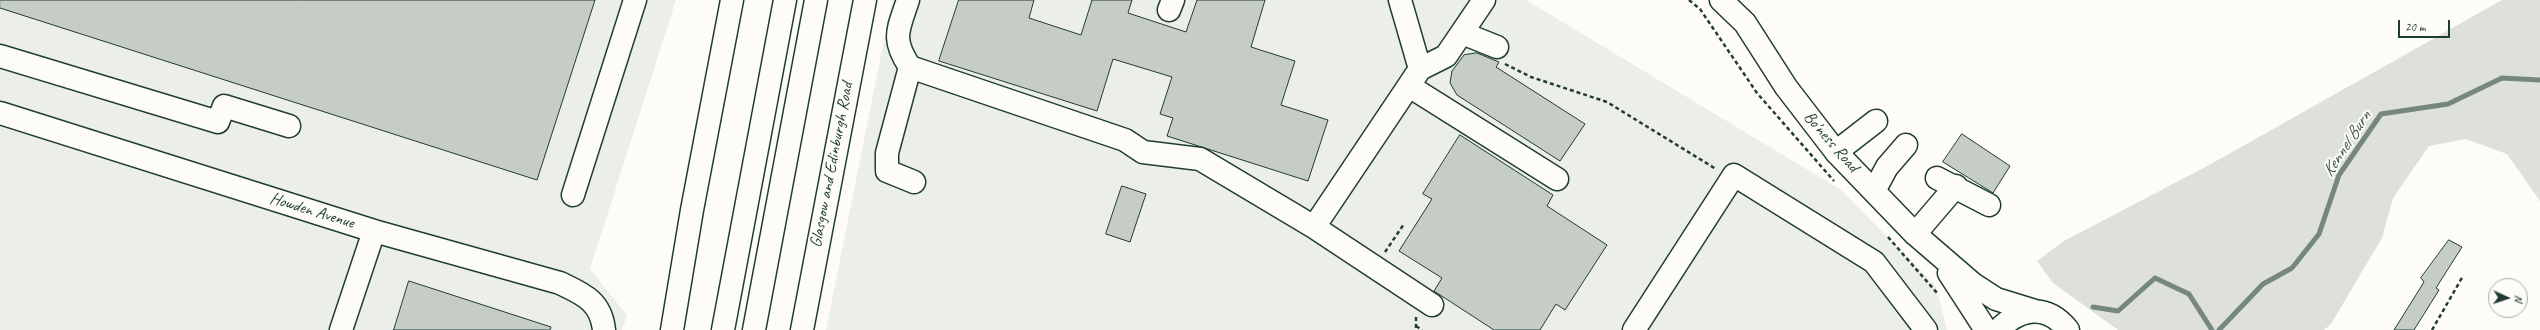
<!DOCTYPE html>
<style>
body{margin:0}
#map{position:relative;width:2540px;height:330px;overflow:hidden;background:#fdfcf7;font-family:Caveat,sans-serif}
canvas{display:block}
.north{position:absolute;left:2488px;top:278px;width:40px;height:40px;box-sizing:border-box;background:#fdfcf7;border:1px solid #a4b0a9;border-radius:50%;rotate:93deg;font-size:11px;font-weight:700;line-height:16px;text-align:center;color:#1f3d34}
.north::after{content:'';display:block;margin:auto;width:14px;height:18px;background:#1f3d34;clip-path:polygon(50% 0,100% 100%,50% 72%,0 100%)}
.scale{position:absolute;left:2398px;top:20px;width:52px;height:18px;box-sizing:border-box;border:2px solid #1f3d34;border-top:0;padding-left:5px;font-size:12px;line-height:14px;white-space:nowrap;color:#1f3d34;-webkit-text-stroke:3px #fdfcf7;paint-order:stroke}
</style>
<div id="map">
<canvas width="2540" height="330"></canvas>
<div class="north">N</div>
<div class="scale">20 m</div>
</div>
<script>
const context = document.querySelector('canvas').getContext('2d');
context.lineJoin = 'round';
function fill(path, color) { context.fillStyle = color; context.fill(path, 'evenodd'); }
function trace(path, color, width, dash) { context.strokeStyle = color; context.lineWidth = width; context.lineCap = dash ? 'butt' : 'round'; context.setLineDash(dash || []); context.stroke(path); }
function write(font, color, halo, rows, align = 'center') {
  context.font = font + ' Caveat,sans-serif'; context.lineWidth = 4; context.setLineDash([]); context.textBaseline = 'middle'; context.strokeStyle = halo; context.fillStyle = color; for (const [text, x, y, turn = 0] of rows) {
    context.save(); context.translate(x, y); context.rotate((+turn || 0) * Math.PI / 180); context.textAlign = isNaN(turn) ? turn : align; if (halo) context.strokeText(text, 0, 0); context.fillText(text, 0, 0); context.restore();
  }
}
const built = new Path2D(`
 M0 0H676L590 269 627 315 622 330H0Z
 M892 0H1526L1841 190 1936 286 1947 330H826Z`);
const green = new Path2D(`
 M2502 0H2540V201L2507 154 2466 139 2429 146 2393 198 2382 238 2331 324 2324 330H2118L2053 283 2037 261 2064 241 2211 164Z`);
const stream = new Path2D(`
 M2093 307 2118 311 2155 278 2189 294 2212 330
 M2219 330 2263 284 2292 268 2319 234 2339 175 2381 114 2448 104 2502 78 2540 80`);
const building = new Path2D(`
 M0 0H595L537 180 0 8Z
 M959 0H1034L1029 18 1081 35 1092 0H1132L1128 13 1186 32 1197 0H1265L1251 47 1295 61 1281 105 1328 120 1308 181 1167 136 1173 118 1160 114 1172 77 1113 59 1097 111 939 61Z
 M1477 53 1499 62 1496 67 1585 124 1560 161 1457 95 1450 83 1452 71 1464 55Z
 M1962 134 2010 166 1993 193 1943 162Z
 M1460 135 1553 195 1547 206 1607 245 1565 310 1556 304 1540 330H1494L1434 291 1442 278 1399 251 1432 199 1423 194Z
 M1122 186 1146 194 1130 242 1106 234Z
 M2449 240 2462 247 2436 288 2439 290 2414 330H2394L2424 282 2421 278Z
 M409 281 551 327 550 330H394Z`);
const path = new Path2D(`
 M1689 0 1700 9 1757 93 1834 181
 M1505 64 1531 77 1607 102 1716 169
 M1888 237 1937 293
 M1385 252 1404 224
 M1416 317V330
 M1416 326 1422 330
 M2432 330 2463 276`);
const minor = new Path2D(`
 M908 0C898 30 891 39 910 67L1125 140 1143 152 1200 159 1314 227 1432 305
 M1400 0 1420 69
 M1169 10 1173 0
 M1462 33 1497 47
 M0 56 218 122 224 106 289 126
 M910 67 887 153V171L914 182
 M1409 86 1557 179
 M0 113 374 231 560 283C583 294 601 301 604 330
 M1836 152 1876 121
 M1937 178 1989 205
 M1874 191 1887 167 1906 145
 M573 195 635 0
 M1314 227 1420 69 1446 56 1484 0
 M1915 234 1956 186
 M341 330 374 231
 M1634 330 1734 175 1874 262 1926 330`);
const major = new Path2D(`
 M1721 0 1745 23 1786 87 1836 152 1915 234 1973 284 1996 299 2035 311
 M1949 273 1986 330
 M1998 330C2021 307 2047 304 2068 330`);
const highway = new Path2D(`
 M672 330 692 210 732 0
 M723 330 785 0
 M754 330 816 0
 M802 330 865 0`);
const streetNames = [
 ["Bo'ness Road",1831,142,49],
 ["Glasgow and Edinburgh Road",832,165,-79],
 ["Howden Avenue",312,211,17]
];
const waterNames = [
 ["Kennel Burn",2347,144,-57]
];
fill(built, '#eceee9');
fill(green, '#dde0db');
trace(stream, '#75877f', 5);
fill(building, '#c6cdc7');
trace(building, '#1f3d34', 1);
trace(minor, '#1f3d34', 25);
trace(major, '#1f3d34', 25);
trace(highway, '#1f3d34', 25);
trace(path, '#1f3d34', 2.5, [4, 3]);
trace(minor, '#fdfcf7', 22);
trace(major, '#fdfcf7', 22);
trace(highway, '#fdfcf7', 22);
write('17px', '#1f3d34', '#fdfcf7', streetNames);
write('italic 18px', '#435c53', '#fdfcf7', waterNames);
</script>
